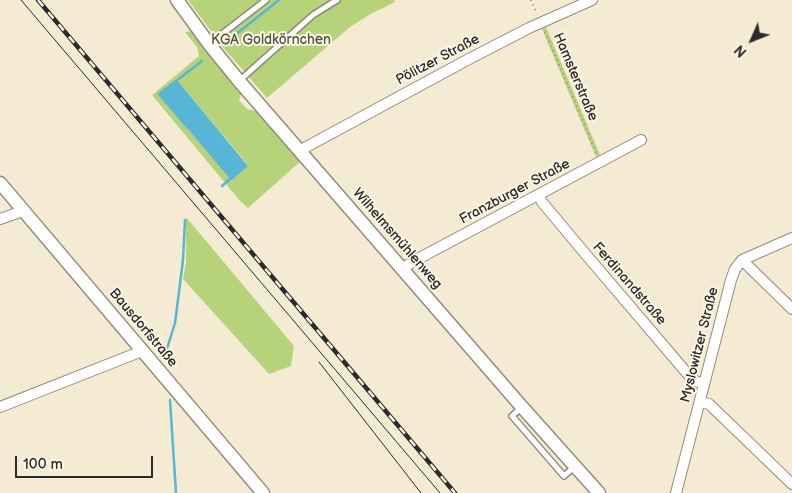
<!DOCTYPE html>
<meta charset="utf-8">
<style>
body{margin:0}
#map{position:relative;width:792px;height:493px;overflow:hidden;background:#f4ebd2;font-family:"Balsamiq Sans",sans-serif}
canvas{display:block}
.north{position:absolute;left:727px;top:15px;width:50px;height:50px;-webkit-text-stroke:4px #fcf5e5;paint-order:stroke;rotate:226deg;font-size:14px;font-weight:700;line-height:20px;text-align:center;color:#2b2b2b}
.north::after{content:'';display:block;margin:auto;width:18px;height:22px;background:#2b2b2b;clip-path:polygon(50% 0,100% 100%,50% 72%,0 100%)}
.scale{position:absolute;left:15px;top:456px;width:138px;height:22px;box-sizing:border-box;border:2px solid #2b2b2b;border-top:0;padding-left:6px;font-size:15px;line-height:18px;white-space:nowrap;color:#2b2b2b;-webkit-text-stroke:4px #fcf5e5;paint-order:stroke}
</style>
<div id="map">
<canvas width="792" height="493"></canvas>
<div class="north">N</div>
<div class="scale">100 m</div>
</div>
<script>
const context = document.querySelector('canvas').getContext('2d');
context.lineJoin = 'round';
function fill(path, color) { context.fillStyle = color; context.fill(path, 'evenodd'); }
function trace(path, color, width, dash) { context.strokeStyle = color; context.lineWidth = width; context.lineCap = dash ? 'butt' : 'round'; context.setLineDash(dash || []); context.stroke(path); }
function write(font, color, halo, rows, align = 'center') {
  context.font = font + ' "Balsamiq Sans",sans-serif'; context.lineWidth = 4; context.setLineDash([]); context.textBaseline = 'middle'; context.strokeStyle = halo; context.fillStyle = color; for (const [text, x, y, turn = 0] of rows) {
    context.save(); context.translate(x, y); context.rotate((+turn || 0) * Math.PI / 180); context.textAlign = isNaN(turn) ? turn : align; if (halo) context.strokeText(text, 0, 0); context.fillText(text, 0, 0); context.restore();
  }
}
const green = new Path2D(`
 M188 0H394L395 2 369 15 350 27 267 98 222 46Z
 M546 27 600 155 596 157 542 29Z
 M193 31 242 92 239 100 247 109 260 112 302 160 248 208 240 201 152 95 199 56 197 47 185 32ZM177 80 248 165 233 179 159 94Z
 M186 217 294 346 291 366 269 374 183 279 186 262Z`);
const water = new Path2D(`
 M177 80 248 166 232 180 159 94Z`);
const stream = new Path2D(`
 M225 43 279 0
 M188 128 159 94 202 61
 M192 132 231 178 222 186
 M166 352 175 323 183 260 185 220
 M170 400 176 493`);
const path = new Path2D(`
 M531 0 537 14
 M545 32 597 154`);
const service = new Path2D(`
 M209 44 266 0
 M239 81 313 15 337 0
 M522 407 512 416 564 476 574 467`);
const minor = new Path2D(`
 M300 151 308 146 469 59 529 28 592 0
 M538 195 542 202 588 257 692 379 695 381 704 384
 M0 219 23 211
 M742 260 792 309
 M403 269 412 262 641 140
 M700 402 709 404 792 484
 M0 407 142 351
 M676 493 731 280 735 269 742 260 792 238`);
const tertiary = new Path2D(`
 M177 0 209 44 239 81 522 407 599 493
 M0 183 263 493`);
const tram = new Path2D(`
 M21 0 440 493
 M319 362 421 493`);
const rail = new Path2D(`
 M38 0 455 493`);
const parkNames = [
 ["KGA Goldkörnchen",271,40]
];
const streetNames = [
 ["Pölitzer Straße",438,60,-28],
 ["Hamsterstraße",575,77,67],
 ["Franzburger Straße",515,192,-28],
 ["Wilhelmsmühlenweg",397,239,49],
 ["Ferdinandstraße",629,284,49],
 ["Bausdorfstraße",143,328,50],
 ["Myslowitzer Straße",700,345,-76]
];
fill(green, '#b7d379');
fill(water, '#57b5d5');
trace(stream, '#57b5d5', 2.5);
trace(service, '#908b7e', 8);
trace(minor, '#908b7e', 12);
trace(tertiary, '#908b7e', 15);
trace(path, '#908b7e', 2, [1, 4]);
trace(service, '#fff', 5);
trace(minor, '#fff', 10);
trace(tertiary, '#fff', 12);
trace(tram, '#2b2b2b', 1);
trace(rail, '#2b2b2b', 4.5);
trace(rail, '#fcf5e5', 2.5, [8]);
write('14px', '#4e553e', '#fcf5e5', parkNames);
write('14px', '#2b2b2b', '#fcf5e5', streetNames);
</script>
